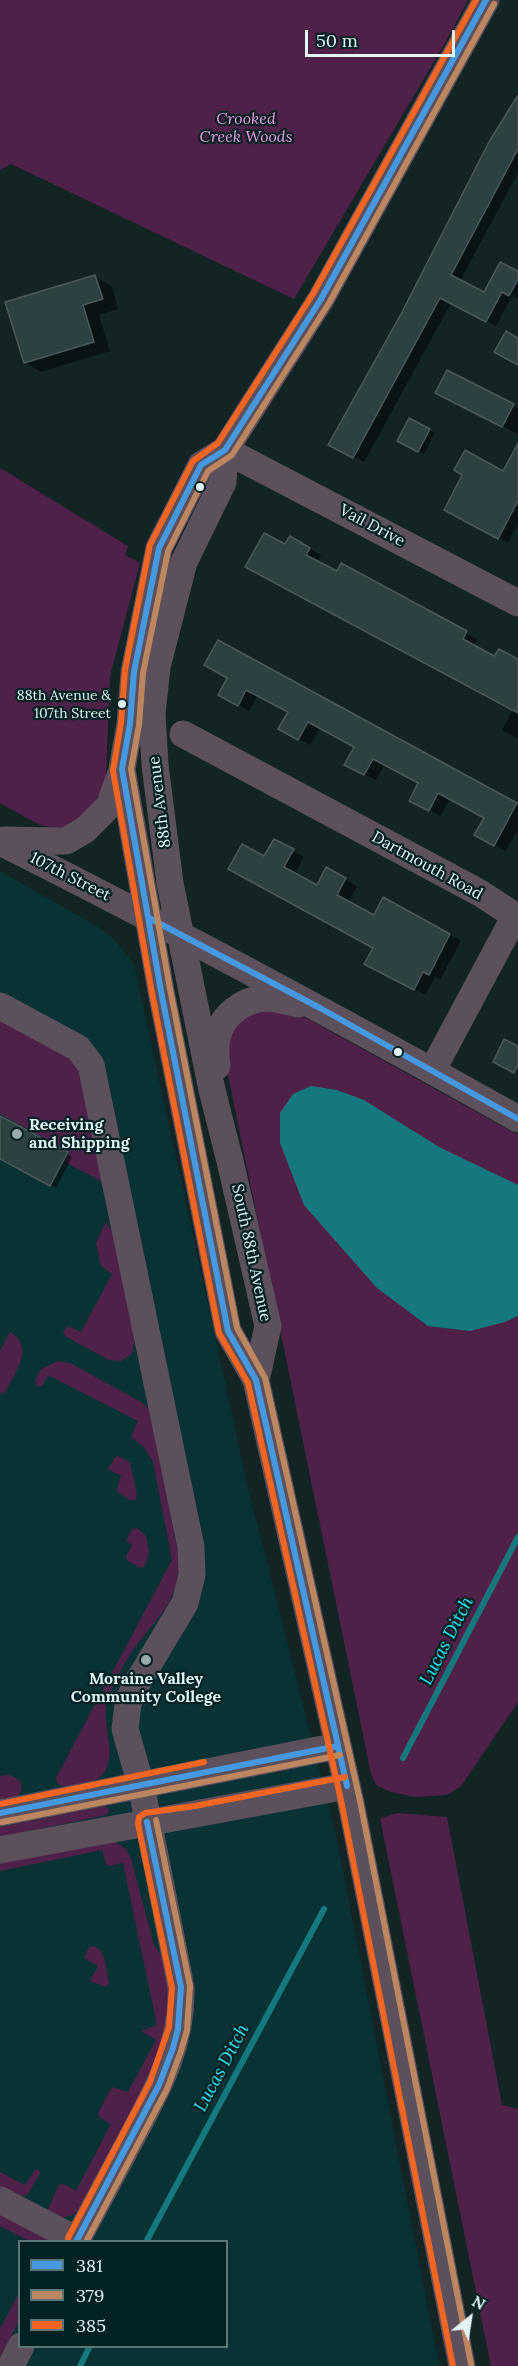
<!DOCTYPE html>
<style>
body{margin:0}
#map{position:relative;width:518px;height:2366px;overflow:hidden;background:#132425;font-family:Lora,serif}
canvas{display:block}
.legend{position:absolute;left:18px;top:2240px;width:210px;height:108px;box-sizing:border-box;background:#022123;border:2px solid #5c7577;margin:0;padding:8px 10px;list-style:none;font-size:18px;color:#e3f4f5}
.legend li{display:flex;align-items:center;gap:12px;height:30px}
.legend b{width:30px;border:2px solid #5c7577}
.north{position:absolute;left:440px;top:2288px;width:60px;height:60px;-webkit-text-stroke:4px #022123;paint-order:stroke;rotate:30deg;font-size:16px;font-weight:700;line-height:24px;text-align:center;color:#e3f4f5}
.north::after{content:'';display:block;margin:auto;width:21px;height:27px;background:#e3f4f5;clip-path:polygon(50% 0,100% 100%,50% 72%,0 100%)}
.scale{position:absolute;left:305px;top:30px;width:150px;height:27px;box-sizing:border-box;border:3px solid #e3f4f5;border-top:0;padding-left:8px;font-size:18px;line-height:21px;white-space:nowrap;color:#e3f4f5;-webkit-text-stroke:4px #022123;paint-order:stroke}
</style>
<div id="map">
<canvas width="518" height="2366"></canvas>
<ul class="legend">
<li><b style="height:8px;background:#4699e1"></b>381</li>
<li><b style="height:8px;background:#bb8660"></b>379</li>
<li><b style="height:8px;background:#f26522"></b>385</li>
</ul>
<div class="north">N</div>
<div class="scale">50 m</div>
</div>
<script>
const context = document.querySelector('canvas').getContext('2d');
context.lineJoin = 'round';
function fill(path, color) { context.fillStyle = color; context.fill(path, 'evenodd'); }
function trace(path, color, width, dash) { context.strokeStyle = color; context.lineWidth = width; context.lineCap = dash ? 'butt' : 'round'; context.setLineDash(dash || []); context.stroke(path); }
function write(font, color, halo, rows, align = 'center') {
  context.font = font + ' Lora,serif'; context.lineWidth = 4.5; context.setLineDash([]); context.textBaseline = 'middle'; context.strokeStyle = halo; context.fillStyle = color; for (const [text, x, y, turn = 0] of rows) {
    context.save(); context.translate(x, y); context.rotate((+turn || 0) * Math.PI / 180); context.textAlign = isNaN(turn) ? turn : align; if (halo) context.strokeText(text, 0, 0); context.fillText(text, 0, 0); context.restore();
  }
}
const built = new Path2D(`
 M0 871 95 925 115 940 134 965 247 1484 336 1835 439 2366H0ZM20 2242H226V2346H20Z`);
const green = new Path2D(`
 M0 0H468L445 43 294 299 11 164 0 170Z
 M0 468 128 546 125 555 140 563 110 676 106 776 100 800 82 820 60 829 40 825 0 803Z
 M258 1010 288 1013 308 1019 518 1135V1702L461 1786 447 1795 415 1797 391 1792 377 1786 371 1774 226 1065 229 1028Z
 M0 1016 65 1052 78 1066 103 1182 65 1162 70 1152 0 1114Z
 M106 1222 114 1233 135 1339 132 1354 121 1361 109 1360 65 1336 63 1331 68 1326 81 1332 112 1274 101 1266 96 1243Z
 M10 1332C36 1348 14 1374 4 1394L0 1392V1351Z
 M58 1361 70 1363 141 1402 150 1410 179 1558C178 1604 161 1612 136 1646 125 1660 115 1681 108 1698 99 1723 119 1753 103 1774 96 1784 68 1792 58 1784L56 1778 172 1560 153 1461 143 1446 131 1437 138 1421 48 1375 42 1386 37 1387 35 1381 41 1369Z
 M116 1456 121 1457 130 1463 137 1495 135 1500H130L116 1491 121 1476 108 1469Z
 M137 1528 146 1536 149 1551 145 1566 141 1568 128 1561 126 1557 132 1545 126 1541 132 1529Z
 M8 1775 13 1776 21 1782V1792L16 1798 0 1803V1776Z
 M104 1806 110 1810 106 1815 0 1837V1827Z
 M398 1813 447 1817 502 2105 518 2109V2366H491L380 1818Z
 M115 1842 126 1849 131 1859 154 1945 163 1958 169 1992 164 2038 151 2073 78 2210 73 2215 61 2218 48 2210 49 2207 59 2185 64 2184 76 2191 111 2124 99 2117 98 2113 112 2087 128 2092 156 2040 141 2031 157 2025 123 1863 109 1866 106 1864 102 1850 0 1871V1862Z
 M94 1946C107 1952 106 1970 109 1983L106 1987 90 1981 98 1966 84 1958 89 1947Z
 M35 2170H39L40 2173 28 2194 18 2197 0 2189V2172L25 2185Z
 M0 2214 43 2237 49 2241H29L0 2226Z
 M19 2293V2321L0 2357V2329Z`);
const water = new Path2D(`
 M311 1086 337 1090 364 1100 439 1147 518 1185V1316L505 1322 470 1331 428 1326 377 1288 304 1205 280 1143V1113L293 1094Z`);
const shadow = new Path2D(`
 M518 92V173L460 281 484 294 518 274V299L512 296 496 326 451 303 364 462 330 444 402 314Z
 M95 277 112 286 118 309 99 315 110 351 41 372 25 362Z
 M448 372 518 408V434L447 398Z
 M410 420 435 433 424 454 399 440Z
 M518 447V525L508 543 455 515 504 473Z
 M290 538 321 555 317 562 477 639 473 647 495 659 518 661V739L502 730 513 709 286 546Z
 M219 642 518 804V835L516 833 506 851 476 835 485 818 450 798 440 816 422 806 420 783 385 764 376 780 346 764 356 747 320 727 310 745 280 729 289 712 258 695 249 711 220 694 229 677Z
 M274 841 304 857 295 874 318 887 327 869 357 886 348 902 374 917 384 899 461 941 440 980 435 977 425 995 377 970 375 947 265 858Z
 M0 1117 72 1157 56 1188 0 1157Z`);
const stream = new Path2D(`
 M403 1758 518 1537
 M146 2242 324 1909
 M80 2366 90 2346`);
const building = new Path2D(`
 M518 95V149L451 275 484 292 500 262 518 271V279L509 296 502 292 486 322 440 298 353 458 328 445 401 314 489 142Z
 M95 275 103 299 83 305 94 342 24 363 5 302Z
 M506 331 518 338V365L494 352Z
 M447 370 514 404 502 427 435 393Z
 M409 418 430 429 418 452 397 441Z
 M518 443V501L498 539 444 510 462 475 454 470 465 450 503 471Z
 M264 533 285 544 290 536 310 548 306 555 337 571 341 563 467 631 463 639 494 656 499 649 518 659V713L245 567Z
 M218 640 517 803 494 846 474 835 484 818 438 793 429 811 409 801 418 783 373 759 364 775 344 765 354 747 308 722 298 740 278 729 288 712 246 690 238 706 218 695 227 678 204 665Z
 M274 839 294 849 284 867 317 885 326 867 346 878 337 895 374 915 383 897 450 934 429 975 423 972 414 990 364 964 373 948 228 869 242 844 264 856Z
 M504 1039 518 1046V1064L514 1073 493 1062Z
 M0 1116 68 1152 50 1186 0 1159Z`);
const minor = new Path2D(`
 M225 450 223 482 184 562 157 667 152 714 155 765 170 883 212 1090 230 1161 268 1326 256 1380
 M225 450 518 603
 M183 734 480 893 515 916 432 1071
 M4 840 66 841 85 830 109 806 121 773
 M0 842C175 930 347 1023 518 1119
 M0 1006 78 1048 91 1065 191 1547 192 1575 185 1603 133 1690 128 1704 125 1729 141 1785 181 1987C183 2046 157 2090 130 2141 112 2174 94 2208 76 2242
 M217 1066C216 1057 215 1047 217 1038 221 1016 243 999 266 998 276 998 288 1002 299 1004
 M0 1813 338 1746
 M0 1850 347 1786
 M0 2200 77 2240
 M11 2366 21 2346
 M462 2366 351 1803 256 1380 228 1331 161 991 122 769 130 724 134 672 159 548 201 465 225 450 321 299 486 0`);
const bus1 = new Path2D(`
 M149 918 320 1008 518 1119
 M347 1786 256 1380 228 1331 161 991 122 769 130 724 134 672 159 548 201 465 225 450 321 299 486 0
 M0 1813 338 1746
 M76 2242 159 2085 173 2048 178 2029 181 1987 147 1822`);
const bus2 = new Path2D(`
 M2 1822 340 1755
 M86 2242 167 2089 181 2051 187 2030 190 1986 156 1820
 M471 2364 360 1801 265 1378 237 1328 170 989 131 769 139 725 143 673 168 551 208 471 232 455 329 303 494 4`);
const bus3 = new Path2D(`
 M0 1804 204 1762
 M68 2238 150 2082 169 2027 172 1988 138 1824 139 1817 145 1813 195 1806 345 1777
 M453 2366 342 1805 248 1383 219 1333 152 993 113 771 121 723 125 670 150 545 193 461 218 443 313 294 476 0`);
const markers = [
 [200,487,5,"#e3f4f5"],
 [122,704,5,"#e3f4f5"],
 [398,1052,5,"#e3f4f5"],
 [17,1134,6,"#9aabac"],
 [146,1660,6,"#9aabac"]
];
const busNames = [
 ["88th Avenue &",111,696],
 ["107th Street",111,714]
];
const parkNames = [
 ["Crooked",246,119],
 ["Creek Woods",246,137]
];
const streetNames = [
 ["Vail Drive",372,526,28],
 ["88th Avenue",160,802,-97],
 ["Dartmouth Road",427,866,29],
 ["107th Street",70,877,27],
 ["South 88th Avenue",251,1253,78]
];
const poiNames = [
 ["Receiving",29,1125],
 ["and Shipping",29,1143],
 ["Moraine Valley",146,1679,"center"],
 ["Community College",146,1697,"center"]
];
const waterNames = [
 ["Lucas Ditch",447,1641,-63],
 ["Lucas Ditch",222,2068,-62]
];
fill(built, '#093235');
fill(green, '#502148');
fill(water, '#14787e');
fill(shadow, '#0007');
trace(stream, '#14787e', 6);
fill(building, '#2d4142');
trace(building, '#4b595a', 1.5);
trace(minor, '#5b505b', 27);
trace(bus1, '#4699e1', 6);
trace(bus2, '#bb8660', 6);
trace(bus3, '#f26522', 6);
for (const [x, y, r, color] of markers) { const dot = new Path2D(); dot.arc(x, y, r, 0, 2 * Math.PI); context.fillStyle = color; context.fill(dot); trace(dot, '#022123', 2); }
write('14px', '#e3f4f5', '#022123', busNames, 'right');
write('italic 16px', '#f699e0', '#022123', parkNames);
write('16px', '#e3f4f5', '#022123', streetNames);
write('bold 16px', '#e3f4f5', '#022123', poiNames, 'left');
write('italic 18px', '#28ebf8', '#022123', waterNames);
</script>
